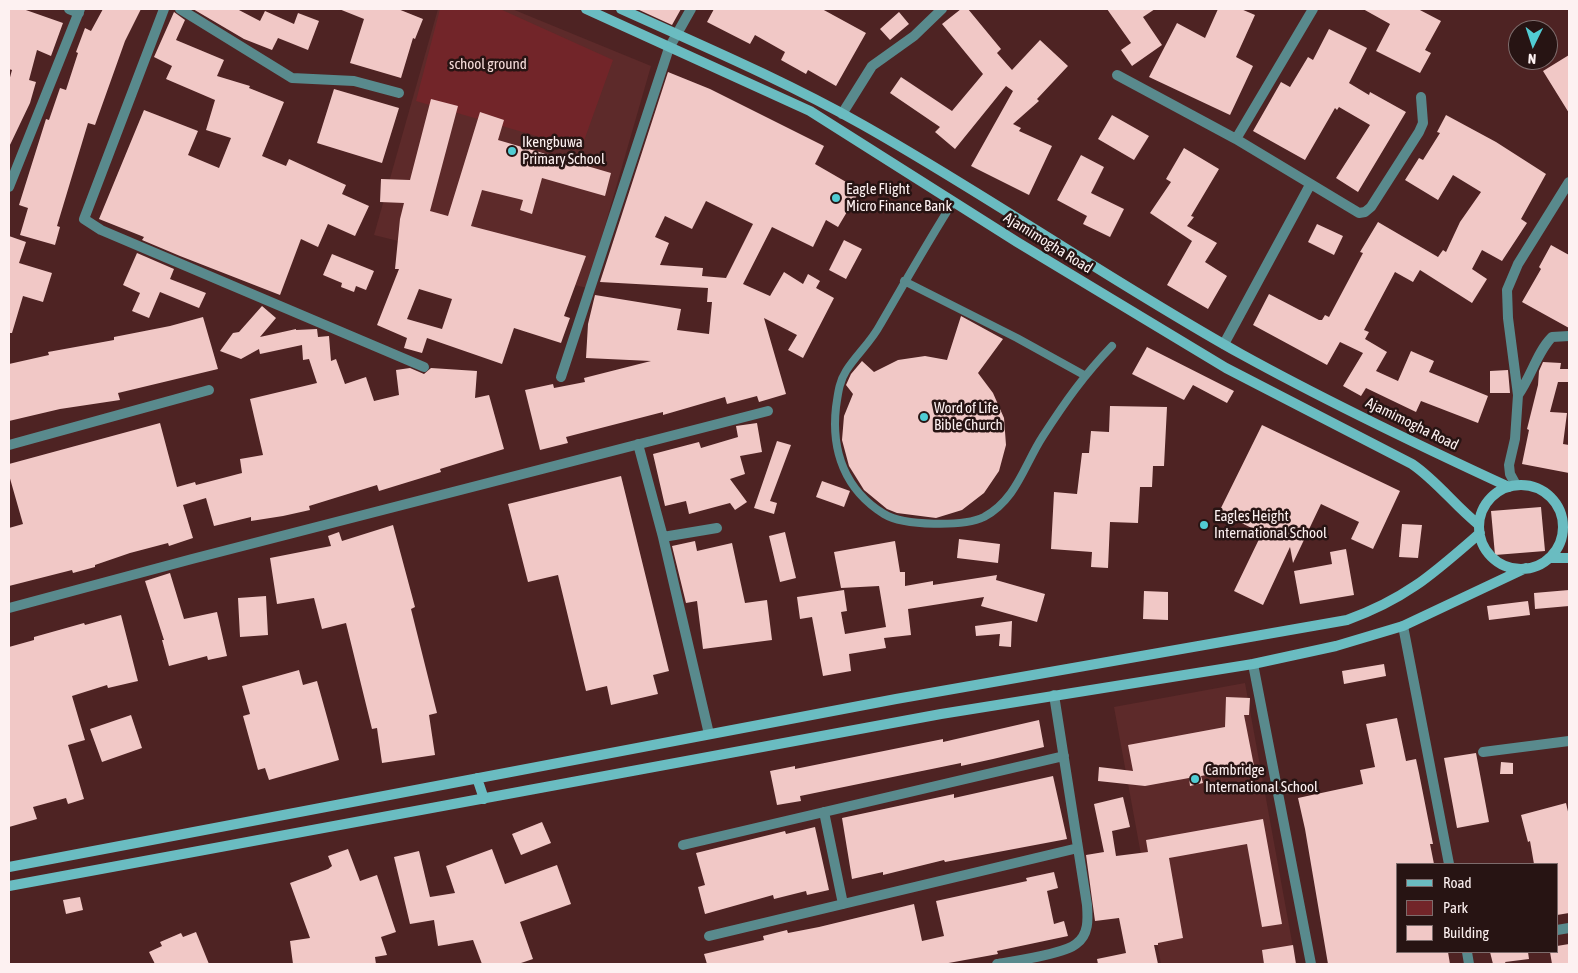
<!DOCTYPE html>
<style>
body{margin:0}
#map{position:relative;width:1578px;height:973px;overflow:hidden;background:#4e2323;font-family:"Asap Condensed",sans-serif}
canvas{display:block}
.frame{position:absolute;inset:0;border:10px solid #fdf1f1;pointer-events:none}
.legend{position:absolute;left:1396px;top:863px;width:162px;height:90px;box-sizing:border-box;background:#271413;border:1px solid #7d6c6c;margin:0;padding:6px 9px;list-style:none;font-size:15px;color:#fdf1f1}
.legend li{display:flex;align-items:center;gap:10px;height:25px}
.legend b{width:25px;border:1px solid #7d6c6c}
.north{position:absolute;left:1508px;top:20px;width:50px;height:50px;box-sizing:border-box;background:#271413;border:1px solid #7d6c6c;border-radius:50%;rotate:184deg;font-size:14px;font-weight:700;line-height:20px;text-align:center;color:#fdf1f1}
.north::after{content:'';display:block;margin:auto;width:18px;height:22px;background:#51ccd3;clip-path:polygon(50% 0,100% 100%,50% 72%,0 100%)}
</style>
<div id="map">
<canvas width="1578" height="973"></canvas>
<div class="frame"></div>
<ul class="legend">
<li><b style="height:6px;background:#6abcc1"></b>Road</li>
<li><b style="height:14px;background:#722529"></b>Park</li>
<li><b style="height:14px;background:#f1c8c6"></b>Building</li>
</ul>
<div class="north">N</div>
</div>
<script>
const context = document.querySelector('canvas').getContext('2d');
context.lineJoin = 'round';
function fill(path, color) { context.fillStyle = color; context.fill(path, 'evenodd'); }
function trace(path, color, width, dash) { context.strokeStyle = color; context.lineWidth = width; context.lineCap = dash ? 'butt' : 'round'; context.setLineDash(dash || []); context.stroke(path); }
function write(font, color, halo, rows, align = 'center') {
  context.font = font + ' "Asap Condensed",sans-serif'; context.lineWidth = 5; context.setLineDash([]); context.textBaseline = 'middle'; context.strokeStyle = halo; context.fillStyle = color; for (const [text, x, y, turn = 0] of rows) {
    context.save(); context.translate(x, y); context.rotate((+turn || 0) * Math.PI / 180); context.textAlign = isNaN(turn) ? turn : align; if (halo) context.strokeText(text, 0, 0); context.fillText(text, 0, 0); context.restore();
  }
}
const built = new Path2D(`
 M438 9H512L651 66 587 288 374 235Z
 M1245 683 1296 964H1161L1114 707Z`);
const green = new Path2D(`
 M440 9H500L613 60 581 149 416 101Z`);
const building = new Path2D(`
 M9 9H23L63 23 51 56 37 50 29 80 36 82 30 103 9 147V81L12 70 9 69Z
 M103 9H141L125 41 95 125 88 123 57 226 60 227 55 245 20 235 28 208 19 205 46 119 49 120 60 88 66 90 78 53 76 52 85 28 91 31Z
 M193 9H237L260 21 265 11 294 24 298 13 319 21 308 50 278 38 272 50 244 39Z
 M339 9H398L423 19 415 39 413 38 401 78 350 63 364 19Z
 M637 9H681L672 25Z
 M714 9H822L866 33 836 86 808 70 806 74 781 60 785 52 755 35 750 44 707 22Z
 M961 9H968L1001 49 997 53 1012 70 1040 40 1068 66 1037 99 1039 101 1013 124 1021 128 1019 131 1052 146 1029 195 971 166 1013 91 1006 86 955 149 935 132 940 127 890 93 901 77 952 111 983 74 942 24Z
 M1107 9H1155L1143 17 1162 45 1132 66 1121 50 1131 43Z
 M1218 9H1241L1255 15 1236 57 1253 66 1230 115 1149 77 1177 23 1205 38Z
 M1363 9H1418L1441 21 1425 50 1431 53 1420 73 1376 51 1390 24Z
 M174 12 185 20 176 40 224 60 217 76 250 86 249 88 284 102 262 156 286 166 289 159 346 185 342 194 369 206 355 236 328 224 318 247 301 239 280 295 180 256 142 240 144 237 99 219 144 110 198 131 188 155 219 168 231 138 206 130 215 100 166 79 172 66 154 57Z
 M899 12 909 24 890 40 880 29Z
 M1329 29 1367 48 1349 83 1369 95 1370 92 1406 112 1358 192 1336 178 1370 125 1339 107 1337 110 1335 108 1305 160 1253 131 1281 82 1290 87 1308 57 1313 60Z
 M1569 55V113L1543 71Z
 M668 72 710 89 824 146 815 164 860 190 838 227 826 220 813 247 772 227 743 284 770 296 784 272 803 284 808 274 820 281 816 288 834 298 803 358 788 350 797 335 764 318 786 394 759 402 757 396 727 404 725 397 663 415V412L566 437 568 443 540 450 525 390 553 384 554 388 585 382 584 378 651 361 586 358 588 324 595 295 681 309 677 330 709 334 712 302H707L708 288 600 282ZM706 201 753 224 726 278 702 276 703 268 660 265 669 243 655 237 665 216 692 229Z
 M334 89 399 108 382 163 317 143Z
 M431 99 458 106 430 211 448 216 480 112 504 120 498 140 611 173 605 196 542 178 532 214 520 210 523 200 482 190 471 226 586 256 564 316 570 318 561 343 514 328 502 364 427 338 422 353 404 348 407 338 377 325 399 269H395L400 219 404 203 380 202 381 179 410 180ZM419 289 452 299 442 329 407 319Z
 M1112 115 1149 136 1134 160 1098 139Z
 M1446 115 1496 142 1546 174 1521 219 1527 223 1502 261 1482 250 1472 269 1487 279 1472 303 1420 270 1413 282 1395 272 1364 330 1369 332 1365 339 1387 352 1376 371 1398 381 1411 351 1434 361 1429 372 1488 396 1478 423 1421 401 1416 412 1366 388 1361 396 1343 386 1363 353 1340 342 1327 365 1253 325 1269 294 1319 320H1322L1325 315 1329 317 1363 253 1360 252 1378 222 1438 257 1443 250 1446 252 1460 222 1481 192 1453 175 1438 200 1405 180 1419 158 1423 160 1440 133 1437 132Z
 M1184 148 1219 169 1191 216 1194 217 1187 226 1217 243 1205 262 1227 276 1208 309 1167 285 1192 241 1150 213 1171 182 1166 179Z
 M1081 155 1104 167 1091 193 1124 209 1110 237 1083 224 1087 216 1057 200Z
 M1317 224 1343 236 1334 255 1308 242Z
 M9 236 26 242 19 263 52 273 43 302 23 296 12 333H9Z
 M844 240 862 249 846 279 829 270Z
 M1551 245 1569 255V328L1522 302 1541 269 1539 267Z
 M137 253 174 269 170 279 206 293 199 308 160 292 149 318 132 311 140 293 123 285Z
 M332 254 374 271 366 290 356 286 354 292 341 287 342 283 323 275Z
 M262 306 276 318 260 337 296 329V330L317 329 318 337 329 336 331 361 336 359 345 384 366 377 374 401 399 395 396 370 410 368 424 374 431 368 477 371 475 398 489 395 504 449 440 469 441 472 379 491 377 485 309 506 310 510 283 516 251 521V517L214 526 206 498 183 505 193 538 169 546 168 543 130 553 95 565V567L73 573 72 570 9 586V528L23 524 9 475V464L160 423 177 487 195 482 196 485 242 473 240 459 263 455 250 399 317 383 309 359 303 360 302 345 260 354 259 349 241 359 220 351 233 333 239 332Z
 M961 316 1003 339 978 373 993 393 1004 418 1006 445 999 471 984 493 962 510 936 518 897 513 887 509 864 490 849 466 842 440 844 416 853 394 846 385 851 374 862 361 874 372 898 360 925 356 947 360Z
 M203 317 218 369 118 393 120 400 60 409 9 421V364L49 355 48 352 114 340V337L170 326Z
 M1147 347 1234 391 1227 403 1193 385 1184 400 1132 374Z
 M1543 362 1561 363 1560 369H1569V382H1558L1550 412 1567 413 1563 444 1569 445V473L1522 464 1529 430 1527 429 1538 385 1539 371Z
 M1508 370 1510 393H1490V371Z
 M1110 406 1167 407 1164 466H1153L1152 487H1140L1138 523 1110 522 1108 568 1091 567 1092 552 1051 549 1054 492 1077 494 1082 453H1089L1091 431 1109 432Z
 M757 423 762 452 740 456 745 474 730 479 747 502 735 510 730 503 689 514 686 501 665 506 653 454 699 442 701 448 738 437 736 426Z
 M1262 425 1400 491 1373 549 1351 539 1359 522 1321 504 1293 563 1290 547 1263 605 1234 591 1262 533 1219 512Z
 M777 441 791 445 770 501 777 503 774 514 754 508Z
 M621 476 669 671 653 675 658 694 611 705 607 686 586 691 558 575 528 582 508 504Z
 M822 481 850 491 844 507 816 497Z
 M1541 507 1545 551 1495 555 1491 511Z
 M1402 524 1422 525 1418 558 1399 557Z
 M393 525 415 607 411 609 437 713 429 715 435 755 382 763 377 728 372 729 346 623 322 629 314 598 277 604 270 558 331 546 328 536 339 532 342 541Z
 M785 532 796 578 780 582 769 536Z
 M959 539 1000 544 998 563 957 558Z
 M695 541 697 551 732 543 745 603 767 600 772 640 703 649 697 601 686 603 672 546Z
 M895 541 900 572H905V586L933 581V585L997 575 996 580 1045 594 1037 622 981 606 984 597 908 609 911 635 884 638 886 648 849 654 851 671 823 676 812 617 800 619 797 597 844 590 847 611 841 612 845 634 886 627 879 586 841 588 834 552Z
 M1346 549 1354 595 1300 604 1294 571 1332 564 1330 552Z
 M170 573 184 619 217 612 227 656 208 660 207 656 169 666 162 640H164L145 581Z
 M1569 590V606L1535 609 1534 593Z
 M1144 591 1168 592V620L1143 619Z
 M266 596 268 635 240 637 238 598Z
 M1528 601 1530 615 1489 620 1487 606Z
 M121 615 138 681 108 688 107 685 72 696 85 740 68 745 84 799 68 804 66 798 33 807 37 819 9 827V647L34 640V637L84 623 85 625Z
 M1012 621 1011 647 999 646 1000 634 976 636 975 626Z
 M1384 664 1386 676 1344 684 1342 671Z
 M299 670 303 685 317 681 339 760 269 780 265 768 258 770 243 716 250 714 242 686Z
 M1226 697 1250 698 1249 715H1244L1254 766 1201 776 1203 783 1190 786 1189 778 1145 786 1098 781 1099 767 1133 771 1128 745 1225 727Z
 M131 715 142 748 102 762 90 729Z
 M1397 718 1406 761 1416 759 1419 773 1433 844H1430L1434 864H1397V952H1448L1450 964H1328L1305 829 1298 798 1363 784 1360 770 1375 767 1366 724Z
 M1039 720 1044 747 993 759 961 766V763L800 796 801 801 777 805 770 771 795 766V769L943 739V742Z
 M1476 753 1489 822 1457 828 1444 758Z
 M1501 762 1513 763V774H1500Z
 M1053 776 1067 839 945 862 944 860 883 875V872L852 879 842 818 954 794V798Z
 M1123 797 1130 827 1112 831 1116 856 1148 852 1146 840 1263 819 1282 924 1262 927 1247 844 1169 858 1183 938 1158 943V945H1154L1158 964H1098L1097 959 1126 953 1119 918 1095 921 1086 855 1104 852 1094 804Z
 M1566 803 1569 816V913L1557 915V864H1534L1530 841 1528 842 1521 815Z
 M542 822 551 843 521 855 512 834Z
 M815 827 829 890 807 895 806 891 774 899 773 895 705 914 698 887 705 885 696 853 785 831 786 834Z
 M348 849 360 881 377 875 396 932 381 937 387 955 375 957 376 964H293L290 941 310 938 290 883 328 869 332 866 328 856Z
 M492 849 505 884 557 865 571 904 520 922 533 959 518 964H482L473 940 438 946 434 920 410 924 394 857 419 851 430 897 455 893 446 866Z
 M1054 872 1058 888 1047 891 1054 924 1064 921 1068 936 997 951 998 954 943 964H707L704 954 764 940 763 936 787 930 788 933 819 927 914 904 922 941 944 936 936 901 1027 881 1026 878Z
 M80 897 83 910 66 914 63 900Z
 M196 932 209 964H155L149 952 162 946 160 942 181 933 183 937Z
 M1569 944V964H1552L1550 952H1557V946Z
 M1293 945 1296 964H1264L1262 950Z
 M1490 952H1528L1529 959 1505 962 1506 964H1493Z`);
const service = new Path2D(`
 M953 202C927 243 904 284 880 325 871 342 856 355 846 371 839 382 838 394 836 407 831 451 845 490 884 514 904 526 963 527 984 517 1017 499 1024 465 1043 436 1065 402 1084 375 1112 346
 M904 281 1017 338 1084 375`);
const minor = new Path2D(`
 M69 9 79 13
 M164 9 84 219 101 230 424 367
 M180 9 292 78 354 81 399 93
 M1117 75 1236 139 1359 213 1365 212 1371 207 1419 132 1423 123 1421 97
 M842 114 872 66 914 36 942 9
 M1236 139 1313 9
 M9 187 80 9
 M1224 344 1310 185
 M561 377 669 48 691 9
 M1518 395C1531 377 1537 352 1552 337L1569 336
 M638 444 663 537 709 734
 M9 445 209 390
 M1516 485 1510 474 1509 465 1515 439 1518 395 1508 318 1507 290 1518 264 1569 182
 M663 537 717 528
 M9 608 192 559 768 411
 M1403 626 1449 864
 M1253 664 1311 964
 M1483 752 1569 741
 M824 812 843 904
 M683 845 1064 756
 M1557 930 1569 928
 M709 936 1078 848
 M1467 952 1469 964
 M997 964C1014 961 1064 954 1076 944 1089 935 1088 919 1087 905L1054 695`);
const secondary = new Path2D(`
 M586 9 810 111 1017 242 1226 368 1412 464C1437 481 1455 506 1479 525
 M621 9C703 46 785 81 863 125 992 198 1112 282 1241 354 1328 402 1418 445 1509 487
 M1479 527a42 42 0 1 1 84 0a42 42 0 1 1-84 0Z
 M1549 558H1569
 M477 778 484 799
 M9 867 896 699 1347 620C1406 599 1434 573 1480 533
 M9 886 941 714 1253 664 1336 646 1403 626 1526 568`);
const markers = [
 [512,151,5,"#51ccd3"],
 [836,198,5,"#51ccd3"],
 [924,417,5,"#51ccd3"],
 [1204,525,5,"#51ccd3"],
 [1195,779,5,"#51ccd3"]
];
const parkNames = [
 ["school ground",488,64]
];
const poiNames = [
 ["Ikengbuwa",522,142],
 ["Primary School",522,159],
 ["Eagle Flight",846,189],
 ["Micro Finance Bank",846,206],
 ["Word of Life",934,408],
 ["Bible Church",934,425],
 ["Eagles Height",1214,516],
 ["International School",1214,533],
 ["Cambridge",1205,770],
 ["International School",1205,787]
];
const streetNames = [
 ["Ajamimogha Road",1048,243,32],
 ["Ajamimogha Road",1412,424,26]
];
fill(built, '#5d2a2a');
fill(green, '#722529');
fill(building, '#f1c8c6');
trace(service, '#598a8d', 8);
trace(minor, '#598a8d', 10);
trace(secondary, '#6abcc1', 10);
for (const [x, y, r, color] of markers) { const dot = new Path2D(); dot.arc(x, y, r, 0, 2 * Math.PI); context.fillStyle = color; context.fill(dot); trace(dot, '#271413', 2); }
write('15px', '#f4dad8', '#271413', parkNames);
write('15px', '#fdf1f1', '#271413', poiNames, 'left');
write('15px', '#fdf1f1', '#271413', streetNames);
</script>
